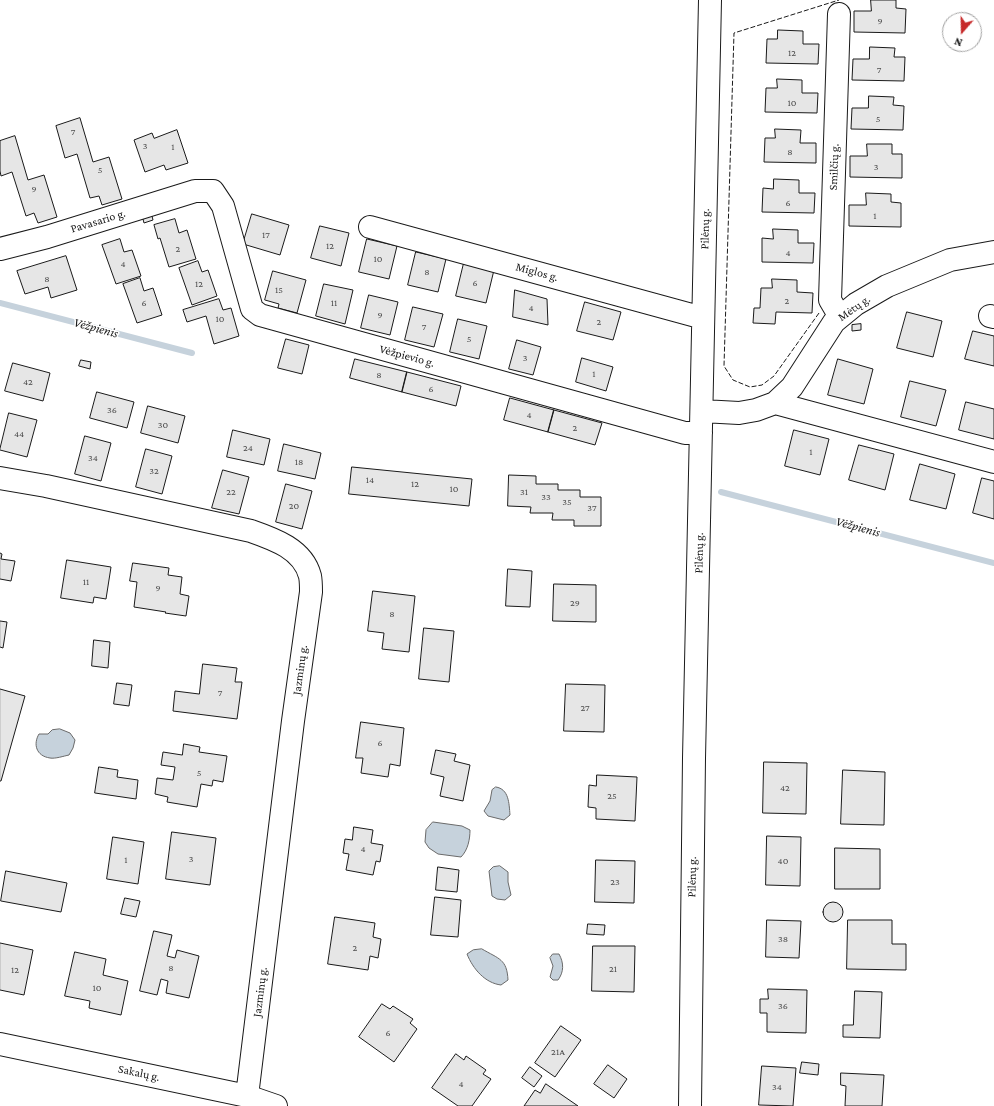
<!DOCTYPE html>
<meta charset="utf-8">
<style>
body{margin:0}
#map{position:relative;width:994px;height:1106px;overflow:hidden;background:#fff;font-family:"Crimson Pro",serif}
canvas{display:block}
.north{position:absolute;left:942px;top:12px;width:40px;height:40px;box-sizing:border-box;background:#fff;border:1px solid #a3a3a3;border-radius:50%;rotate:200deg;font-size:11px;font-weight:700;line-height:16px;text-align:center;color:#1a1a1a}
.north::after{content:'';display:block;margin:auto;width:14px;height:18px;background:#c62828;clip-path:polygon(50% 0,100% 100%,50% 72%,0 100%)}
</style>
<div id="map">
<canvas width="994" height="1106"></canvas>
<div class="north">N</div>
</div>
<script>
const context = document.querySelector('canvas').getContext('2d');
context.lineJoin = 'round';
function fill(path, color) { context.fillStyle = color; context.fill(path, 'evenodd'); }
function trace(path, color, width, dash) { context.strokeStyle = color; context.lineWidth = width; context.lineCap = dash ? 'butt' : 'round'; context.setLineDash(dash || []); context.stroke(path); }
function write(font, color, halo, rows, align = 'center') {
  context.font = font + ' "Crimson Pro",serif'; context.lineWidth = 3; context.setLineDash([]); context.textBaseline = 'middle'; context.strokeStyle = halo; context.fillStyle = color; for (const [text, x, y, turn = 0] of rows) {
    context.save(); context.translate(x, y); context.rotate((+turn || 0) * Math.PI / 180); context.textAlign = isNaN(turn) ? turn : align; if (halo) context.strokeText(text, 0, 0); context.fillText(text, 0, 0); context.restore();
  }
}
const water = new Path2D(`
 M60 729 70 733 75 740 73 748 69 755C64 756 55 759 50 758 36 756 33 744 39 734H48L52 730Z
 M496 787C509 789 509 803 510 815L504 820 488 816 484 811 490 801 492 790Z
 M433 822 462 826 470 830C470 839 468 850 461 857L438 854 429 848 425 842 426 830Z
 M500 866 508 872V882L511 895 505 900 497 899 492 896 489 871 493 867Z
 M482 949C499 959 507 959 508 980L501 985C485 983 473 969 467 954L473 950Z
 M553 954H559C564 963 564 972 558 980H553L550 977 553 966 550 958Z`);
const stream = new Path2D(`
 M0 303 192 353
 M721 492 994 563`);
const building = new Path2D(`
 M871 0H896V8L906 9 905 33 854 32V11H871Z
 M778 30 803 31V44H819L818 64 766 63 767 39H777Z
 M870 47 895 48 894 57H905L904 81 852 80 853 59H869Z
 M777 79 802 80V93H818L817 113 765 112 766 88H777Z
 M869 96 894 97 893 105 904 106 903 130 851 129 852 108H868Z
 M80 118 93 162 109 157 122 199 102 205 99 196 90 198 77 154 65 158 56 126Z
 M775 129 801 130 800 143H816V163L764 162 765 138H775Z
 M177 130 188 163 166 170 164 165 145 172 134 140 152 133 154 138Z
 M15 136 28 180 44 175 57 217 38 223 34 213 26 216 12 172 1 176 0 171V141Z
 M867 144H892V154H902V178L850 177V156H867Z
 M774 179 799 180V193H815L814 213 762 212 763 188 773 189Z
 M866 193 891 194V202L901 203V227L849 226V205H866Z
 M252 214 289 225 280 255 243 244Z
 M152 216 153 220 144 223 143 219Z
 M175 219 179 233 187 230 196 259 169 267 160 238 158 239 154 225Z
 M320 226 349 233 341 266 311 258Z
 M773 229 798 230V243H814L813 263 762 262V238L773 239Z
 M120 239 124 252 132 250 141 276 116 284 102 245Z
 M367 239 397 246 389 279 359 272Z
 M416 252 446 259 438 292 408 285Z
 M66 256 77 290 51 298 48 287 25 294 17 271Z
 M198 261 202 272 208 270 217 296 192 305 179 268Z
 M464 263 494 270 486 303 456 296Z
 M273 271 306 280 297 313 278 308 279 304 265 300Z
 M140 278 144 291 153 288 162 315 137 323 123 284Z
 M772 279 797 280V292L813 293 812 313 776 312 775 324 753 323 754 308H760L761 288H772Z
 M324 284 353 290 345 324 316 316Z
 M515 290 547 299 548 325 513 317Z
 M369 295 398 302 390 335 361 328Z
 M219 299 223 310 231 308 239 336 214 344 206 316 187 322 183 310Z
 M585 302 621 312 613 340 577 331Z
 M413 307 443 314 434 347 405 340Z
 M907 312 942 321 933 357 897 348Z
 M458 319 487 326 479 359 450 352Z
 M861 324V330L852 331V325Z
 M973 331 994 336V366L965 359Z
 M286 339 309 345 302 374 278 368Z
 M517 340 541 347 533 375 509 369Z
 M582 358 613 367 606 391 576 382Z
 M355 359 407 372 402 392 350 378Z
 M838 359 873 369 864 404 828 395Z
 M81 360 91 362 90 369 79 366Z
 M13 363 50 373 43 401 5 391Z
 M407 372 461 386 456 406 402 392Z
 M910 381 946 390 936 426 901 417Z
 M97 392 134 402 127 428 90 418Z
 M510 398 554 410 548 432 504 420Z
 M966 402 994 409V439L959 430Z
 M148 406 185 416 178 443 141 433Z
 M554 410 602 423 595 445 548 432Z
 M9 413 37 420 27 457 0 450Z
 M233 430 270 439 264 465 227 457Z
 M794 430 829 439 820 475 785 466Z
 M85 436 111 443 101 481 75 474Z
 M284 444 321 453 315 479 278 471Z
 M859 445 894 454 885 490 849 480Z
 M146 449 172 456 162 494 136 487Z
 M920 464 955 474 946 509 910 500Z
 M352 467 472 479 469 506 349 494Z
 M223 470 249 477 239 514 212 508Z
 M509 475 536 476V484H558V490H580V497H601V526H574V520H552L553 513H530L531 507 508 506Z
 M982 478 994 481V519L973 513Z
 M286 484 312 491 302 529 276 522Z
 M0 553 2 554 1 559 15 561 11 581 0 579Z
 M67 560 111 567 106 599 94 597 93 603 61 598Z
 M133 563 169 568 168 575 182 577 180 594 189 596 186 616 165 613 166 612 134 607 137 582 130 581Z
 M508 569 532 571 530 607 506 606Z
 M554 584 596 585V622L553 621Z
 M373 591 415 596 409 652 382 649 384 633 368 631Z
 M0 621 7 622 3 648 0 647Z
 M424 628 454 631 449 682 419 679Z
 M94 640 110 642 108 668 92 666Z
 M203 664 237 668 235 682H242L237 719 173 711 175 691 199 694Z
 M117 683 132 685 129 706 114 704Z
 M566 684 605 685 604 732 564 731Z
 M0 689 25 696 1 781H0Z
 M361 722 404 728 400 766 390 764 388 777 361 773 363 758H356Z
 M184 744 200 747 199 752 227 756 223 782 213 780 212 786 201 784 197 807 167 802 168 797 155 794 157 778 173 780 175 767 161 765 163 752 182 755Z
 M436 750 456 754 454 761 470 765 463 801 440 796 444 777 431 774Z
 M764 762 807 763 806 814 763 813Z
 M99 767 118 770 117 777 138 780 136 799 95 793Z
 M843 770 885 772 884 825 841 824Z
 M597 775 637 777 635 821 596 819V808L588 807 589 785 596 786Z
 M354 827 373 830 371 843 383 845 380 862 376 861 373 875 346 870 349 854 343 853 345 839 352 840Z
 M172 832 216 838 210 885 166 879Z
 M767 836 801 837 800 886 766 885Z
 M113 837 144 842 138 884 107 879Z
 M835 848 880 849V889H835Z
 M596 860 635 861 634 903 595 902Z
 M438 867 459 870 457 892 436 890Z
 M6 871 67 883 61 912 1 901Z
 M435 897 461 900 458 937 431 935Z
 M125 898 140 901 136 917 121 914Z
 M823 912a10 10 0 1 1 20 0a10 10 0 1 1-20 0Z
 M335 917 375 923 373 937 381 939 378 958 370 956 368 970 328 964Z
 M767 920 801 921 799 958 766 957Z
 M848 920H892V944H906V970L847 969Z
 M588 924 605 925 604 935 587 934Z
 M154 931 172 935 167 956 175 958 177 950 199 956 189 998 166 993 168 981 161 979 157 995 140 991Z
 M0 943 33 950 24 995 0 990Z
 M593 946H635L634 992 592 991Z
 M75 952 106 959 103 975 128 981 121 1015 89 1008 90 1001 65 996Z
 M768 989 807 990 806 1033 767 1032V1013H760V999H768Z
 M855 991 882 992 880 1038 843 1037V1025H853Z
 M382 1004 390 1009 393 1006 413 1019 410 1023 417 1029 394 1062 359 1037Z
 M561 1026 581 1040 555 1077 535 1063Z
 M456 1054 464 1060 466 1056 486 1070 483 1074 491 1079 472 1106H458L432 1088Z
 M802 1062 819 1064 818 1075 800 1073Z
 M608 1065 627 1079 614 1098 594 1084Z
 M762 1066 796 1068 793 1106 759 1105Z
 M530 1067 542 1076 534 1087 522 1078Z
 M841 1073 884 1075 882 1106H845L846 1086 841 1085Z
 M546 1084 578 1106H524L535 1090 540 1093Z`);
const minor = new Path2D(`
 M839 14 830 300 840 317
 M370 227 703 318
 M0 249 47 237 195 191H213L223 206 252 309 260 315 685 433H701
 M990 316 994 317
 M775 403 994 462
 M702 411 739 413 756 410 775 403 792 387 834 322 856 304 887 286 950 260 994 252
 M0 478 46 486 251 531C274 539 303 549 310 576 311 581 311 587 311 592L293 721 247 1096
 M0 1044 247 1096 276 1106
 M690 1106 694 758 710 0`);
const fence = new Path2D(`
 M819 313 774 376 762 385 750 387 733 380 724 366 734 33 839 0`);
const numberNames = [
 ["9",880,21],
 ["12",792,53],
 ["7",879,70],
 ["10",792,103],
 ["5",878,119],
 ["7",73,132],
 ["3",145,146],
 ["1",173,147],
 ["8",790,152],
 ["3",876,167],
 ["5",100,170],
 ["9",34,189],
 ["6",788,203],
 ["1",875,216],
 ["17",266,235],
 ["12",330,246],
 ["2",178,249],
 ["4",788,253],
 ["10",378,259],
 ["4",123,264],
 ["8",427,272],
 ["8",47,279],
 ["6",475,283],
 ["12",199,284],
 ["15",279,290],
 ["2",787,301],
 ["6",144,303],
 ["11",334,303],
 ["4",531,308],
 ["9",380,315],
 ["10",220,319],
 ["2",599,322],
 ["7",424,327],
 ["5",469,339],
 ["3",525,358],
 ["1",594,374],
 ["8",379,375],
 ["42",28,382],
 ["6",431,389],
 ["36",112,410],
 ["4",529,415],
 ["30",163,425],
 ["2",575,428],
 ["44",19,434],
 ["24",248,448],
 ["1",811,452],
 ["34",93,458],
 ["18",299,462],
 ["32",154,471],
 ["14",370,480],
 ["12",415,484],
 ["10",454,489],
 ["22",231,492],
 ["31",524,492],
 ["33",546,497],
 ["35",567,502],
 ["20",294,506],
 ["37",592,508],
 ["11",86,582],
 ["9",158,588],
 ["29",575,603],
 ["8",392,614],
 ["7",220,693],
 ["27",585,708],
 ["6",380,743],
 ["5",199,773],
 ["42",785,788],
 ["25",612,796],
 ["4",363,849],
 ["3",191,859],
 ["1",126,860],
 ["40",783,861],
 ["23",615,882],
 ["38",783,939],
 ["2",355,948],
 ["8",171,968],
 ["21",613,969],
 ["12",15,970],
 ["10",97,988],
 ["36",783,1006],
 ["6",388,1033],
 ["21A",558,1052],
 ["4",461,1084],
 ["34",777,1087]
];
const streetNames = [
 ["Smilčių g.",834,167,-88],
 ["Pavasario g.",98,221,-17],
 ["Pilėnų g.",705,229,-89],
 ["Miglos g.",537,272,15],
 ["Mėtų g.",854,308,-35],
 ["Vėžpievio g.",407,356,15],
 ["Pilėnų g.",699,553,-89],
 ["Jazminų g.",300,670,-82],
 ["Pilėnų g.",692,877,-89],
 ["Jazminų g.",260,992,-83],
 ["Sakalų g.",139,1073,12]
];
const waterNames = [
 ["Vėžpienis",96,328,15],
 ["Vėžpienis",858,527,15]
];
fill(water, '#c6d2dc');
trace(water, '#6a6a6a', 1);
trace(stream, '#c6d2dc', 6);
fill(building, '#e6e6e6');
trace(building, '#1a1a1a', 1);
trace(minor, '#1a1a1a', 24);
trace(minor, '#fff', 22);
trace(fence, '#1a1a1a', 1, [5, 2]);
write('10px', '#4d4d4d', null, numberNames);
write('12px', '#1a1a1a', '#fff', streetNames);
write('italic 13px', '#1a1a1a', '#fff', waterNames);
</script>
